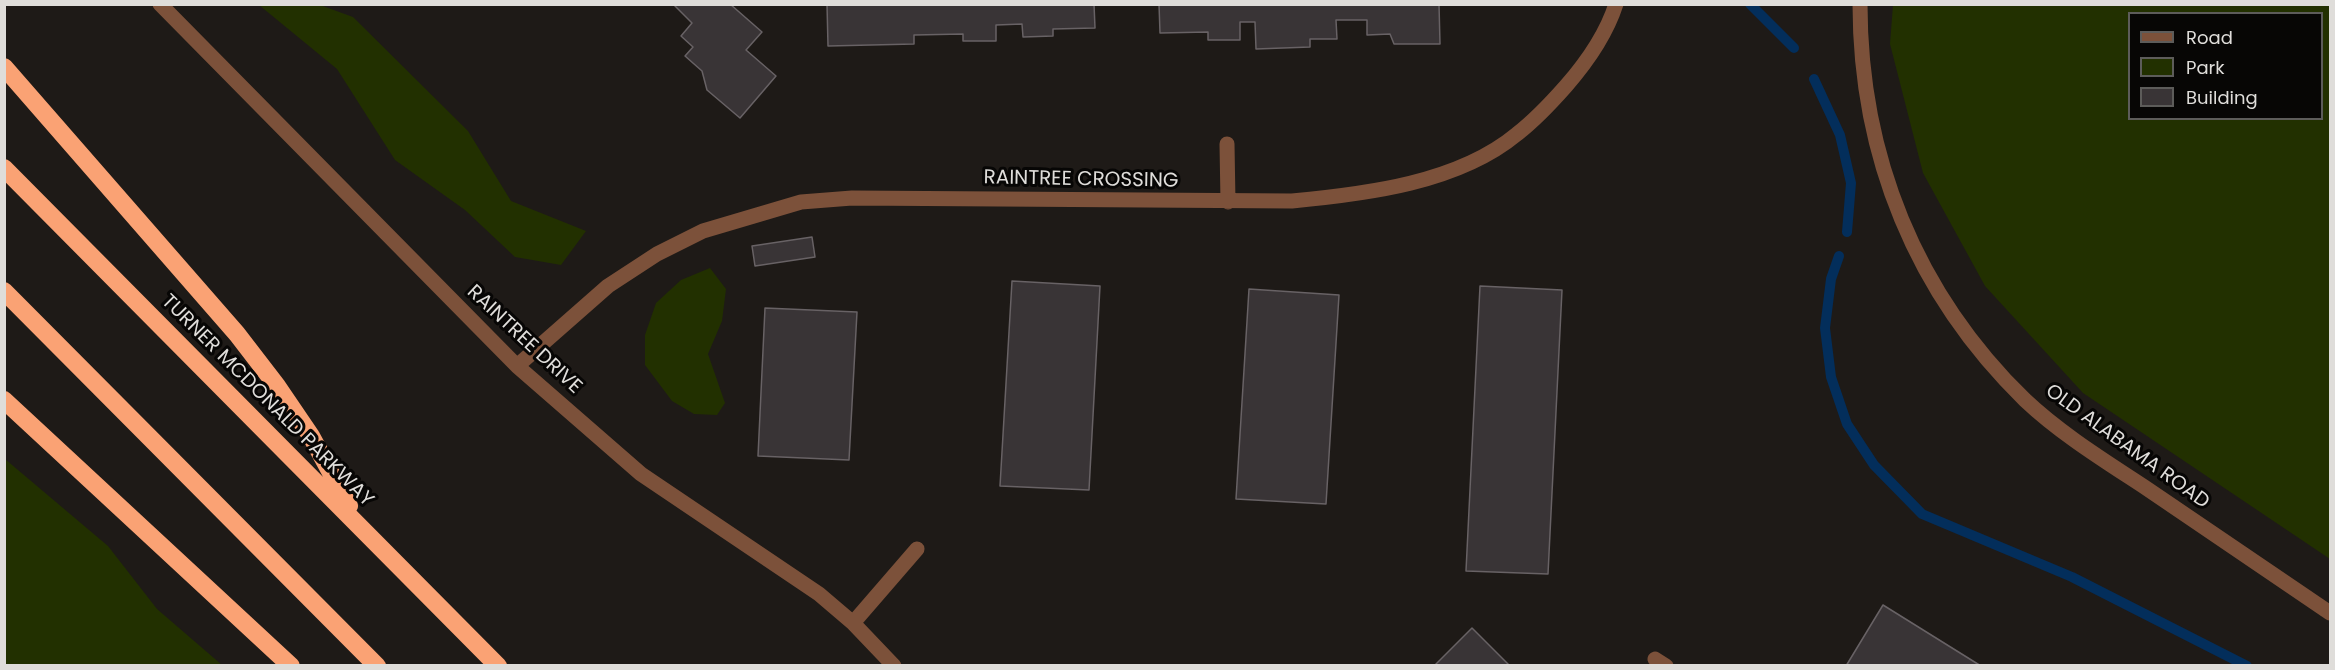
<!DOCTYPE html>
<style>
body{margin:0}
#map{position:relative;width:2335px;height:670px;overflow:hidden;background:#1e1a17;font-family:Poppins,sans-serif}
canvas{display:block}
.frame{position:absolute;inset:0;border:6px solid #dfddda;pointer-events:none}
.legend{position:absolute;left:2128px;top:12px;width:195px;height:108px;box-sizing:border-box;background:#070605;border:2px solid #5d5c5a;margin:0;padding:8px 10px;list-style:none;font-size:18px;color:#dfddda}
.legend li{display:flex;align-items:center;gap:12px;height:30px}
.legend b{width:30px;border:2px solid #5d5c5a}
</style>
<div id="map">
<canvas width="2335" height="670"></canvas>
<div class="frame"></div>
<ul class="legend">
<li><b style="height:8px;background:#7c513a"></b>Road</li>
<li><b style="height:16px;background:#223000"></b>Park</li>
<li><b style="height:16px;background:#393436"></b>Building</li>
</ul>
</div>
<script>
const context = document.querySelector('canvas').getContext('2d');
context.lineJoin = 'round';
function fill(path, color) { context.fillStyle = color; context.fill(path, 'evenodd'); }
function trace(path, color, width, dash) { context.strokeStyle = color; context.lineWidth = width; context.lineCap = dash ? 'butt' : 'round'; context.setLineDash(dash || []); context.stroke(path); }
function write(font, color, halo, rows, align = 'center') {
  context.font = font + ' Poppins,sans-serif'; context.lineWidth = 6; context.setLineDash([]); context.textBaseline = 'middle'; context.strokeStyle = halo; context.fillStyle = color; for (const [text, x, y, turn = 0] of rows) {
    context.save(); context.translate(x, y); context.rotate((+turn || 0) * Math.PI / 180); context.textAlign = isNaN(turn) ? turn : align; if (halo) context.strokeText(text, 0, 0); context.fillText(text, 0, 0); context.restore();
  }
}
const green = new Path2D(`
 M259 5H320L353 17 468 131 511 201 586 231 561 265 515 257 465 210 395 160 337 69Z
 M1893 5H2330V559L2083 393 1985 286 1923 173 1890 44ZM2130 14H2322V118H2130Z
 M710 268 726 289 722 321 708 354 725 403 717 415 694 414 672 401 645 365V335L656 303 681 280Z
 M5 459 108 546 157 609 222 665H5Z`);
const stream = new Path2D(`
 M1750 4 1794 48
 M1814 79 1840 135 1851 183 1847 232
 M1839 256 1831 279 1825 328 1831 377 1847 424 1874 465 1922 514 2072 577 2247 666`);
const building = new Path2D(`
 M673 4H730L762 32 746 50 776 76 740 118 707 90 702 71 685 56 693 47 681 36 692 23Z
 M827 4H1094L1095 28 1053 29V36L1023 37 1022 24 996 25V41H963V34L914 35V44L828 46Z
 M1159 4H1439L1440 44H1394L1390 34 1367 35V20H1336L1337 39H1310V47L1256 49 1255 22H1240V40H1208V32L1160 33Z
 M812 237 815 257 755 266 752 246Z
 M1012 281 1100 286 1089 490 1000 486Z
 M1480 286 1562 290 1548 574 1466 571Z
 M1249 289 1339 295 1326 504 1236 499Z
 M765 308 857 312 849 460 758 456Z
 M1883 605 1981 666H1846Z
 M1472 628 1510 666H1434Z`);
const minor = new Path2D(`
 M160 4 517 366 641 474 819 594 853 623 894 666
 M1860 4C1860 156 1916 294 2025 400 2061 434 2105 461 2146 488 2208 530 2269 572 2330 613
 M1227 144 1228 202
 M517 366 608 286 657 254 703 231 801 202 852 198 1292 201C1366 194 1458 183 1517 134 1535 120 1551 103 1566 86 1587 62 1606 35 1616 4
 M853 623 917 549
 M1655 659 1666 666`);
const highway = new Path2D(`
 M4 67 237 334 277 386 311 436 349 506
 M4 168 498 666
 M4 291 377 666
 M4 400 291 666`);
const streetNames = [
 ["RAINTREE CROSSING",1081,180,1],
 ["RAINTREE DRIVE",524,340,43],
 ["TURNER MCDONALD PARKWAY",267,401,45],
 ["OLD ALABAMA ROAD",2127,447,36]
];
fill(green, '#223000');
trace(stream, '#032e5b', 10);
fill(building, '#393436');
trace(building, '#686265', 1.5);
trace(minor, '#7c513a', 15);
trace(highway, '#faa274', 18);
write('20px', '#dfddda', '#070605', streetNames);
</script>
